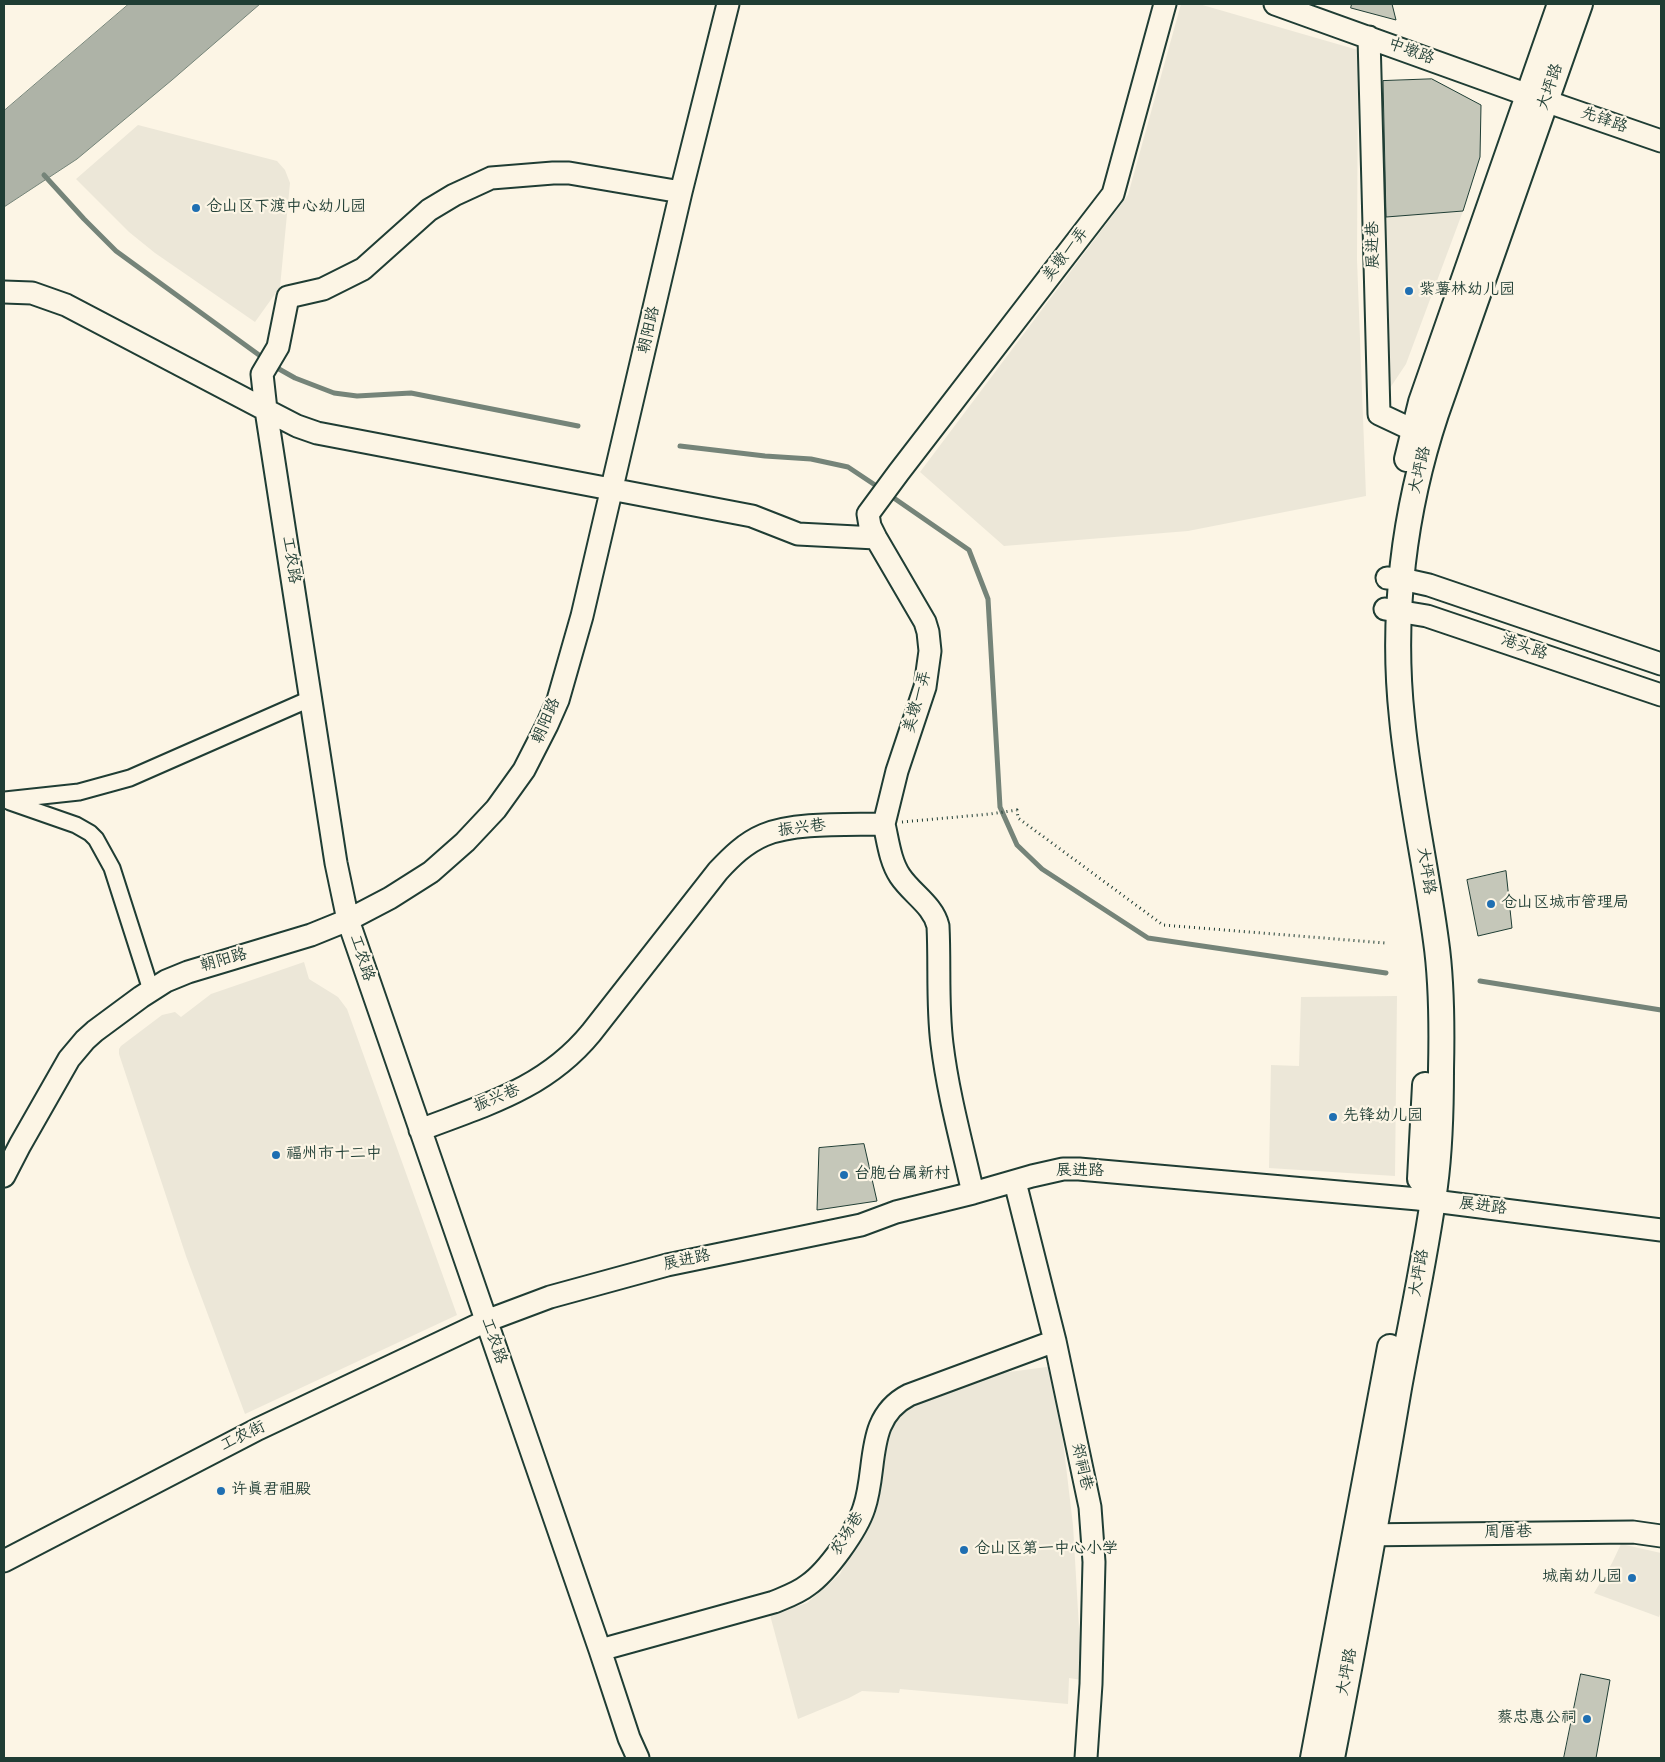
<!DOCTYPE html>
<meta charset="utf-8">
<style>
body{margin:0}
#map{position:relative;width:1665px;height:1762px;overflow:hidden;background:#fcf5e5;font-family:"Architects Daughter",sans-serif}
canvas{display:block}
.frame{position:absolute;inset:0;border:5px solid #1f3d34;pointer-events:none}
</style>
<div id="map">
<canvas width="1665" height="1762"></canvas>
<div class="frame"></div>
</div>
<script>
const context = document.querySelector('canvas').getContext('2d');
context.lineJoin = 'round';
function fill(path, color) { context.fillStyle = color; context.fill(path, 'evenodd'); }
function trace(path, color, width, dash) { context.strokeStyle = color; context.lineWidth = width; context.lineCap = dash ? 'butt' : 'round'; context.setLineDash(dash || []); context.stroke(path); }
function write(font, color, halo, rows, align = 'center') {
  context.font = font + ' "Architects Daughter","LXGW WenKai TC",sans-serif'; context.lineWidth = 4.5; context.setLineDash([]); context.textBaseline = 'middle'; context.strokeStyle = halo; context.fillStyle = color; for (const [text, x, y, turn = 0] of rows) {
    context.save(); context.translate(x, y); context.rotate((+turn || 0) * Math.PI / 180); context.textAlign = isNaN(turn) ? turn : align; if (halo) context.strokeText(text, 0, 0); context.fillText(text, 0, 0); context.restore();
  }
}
const built = new Path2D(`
 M1181 4H1199L1358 50 1357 260 1366 496 1188 531 1004 546 920 472 1128 195Z
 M138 125 277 161 285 170 290 183 280 287 255 322 155 253 129 232 76 179Z
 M1463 211 1406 364 1388 391 1382 217Z
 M304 962 309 979 338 997 347 1009 457 1315 245 1414 186 1256 119 1054V1049L121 1046 162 1015 175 1012 181 1017 211 994Z
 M1397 996 1395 1176 1269 1168 1271 1065 1299 1066 1301 997Z
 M1054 1366 1073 1525 1082 1680 1069 1678 1068 1704 900 1689 899 1693 862 1691 849 1698 798 1719 770 1615 807 1603 840 1574 878 1500 883 1452 894 1416 922 1397 994 1374Z
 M1621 1544 1661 1553V1611L1659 1617 1594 1593 1612 1563Z`);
const water = new Path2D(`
 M129 4H260L172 80 77 159 4 207V111Z`);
const stream = new Path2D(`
 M44 175 84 219 116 251 259 355
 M279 369 295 378 334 393 357 396 411 393 578 426
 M680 446 765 456 811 459 848 467 881 489
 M888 494 969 550 988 599 1000 807 1017 845 1042 869 1148 938 1386 973
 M1480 981 1661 1010`);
const building = new Path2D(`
 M1352 4H1392L1396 20 1351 8Z
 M1432 79 1481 105 1480 157 1463 211 1386 217 1383 81Z
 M1506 871 1512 928 1478 936 1467 880Z
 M864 1144 877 1201 817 1210 819 1148Z
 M1581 1674 1610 1680 1596 1758H1564Z`);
const path = new Path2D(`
 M902 822 990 814 1017 810 1018 818 1163 925 1385 943`);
const street = new Path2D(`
 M5 800 79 792 130 778 312 698
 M10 802 76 825 90 833 96 839 112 868 151 990`);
const secondary = new Path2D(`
 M1275 4 1528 95 1661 141
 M1369 37 1379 414 1413 430
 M681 192 569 173H553L491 178 454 195 429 210 363 269 323 289 288 297 278 347 262 374 266 410 297 426 317 433 752 516 798 534 876 538
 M4 292 32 293 66 305 266 410 336 863 348 920 600 1650 629 1738 638 1758
 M1387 578 1402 579 1429 585 1661 664
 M1385 609 1427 616 1661 695
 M884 824 897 771 925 687 930 651 928 632 925 622 876 538 870 526 868 514 899 472 1113 194 1165 4
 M420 1130C485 1105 545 1089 591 1033L718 871C731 857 745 843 764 835 795 822 849 825 884 824 888 841 890 861 900 876 912 894 933 905 938 926 940 965 937 1005 942 1044 948 1094 962 1144 973 1193
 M4 1176 20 1145 69 1059 85 1040 95 1031 141 997 166 981 188 972 311 935 348 920 390 898 431 872 465 842 496 809 524 770 547 725 558 700 582 616 681 192 728 4
 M1015 1182 1055 1341 1090 1507 1094 1562 1091 1684 1086 1758
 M1358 1535 1633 1532 1661 1536
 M4 1561 258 1429 486 1321 550 1297 667 1265 861 1225 896 1212 973 1193 1032 1176 1063 1169H1079L1418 1199 1661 1230
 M600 1650 774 1602C786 1597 798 1593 808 1585 827 1572 857 1530 864 1508 878 1468 864 1418 909 1395L1055 1341`);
const primary = new Path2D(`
 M1407 459 1421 402 1560 4
 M1420 1179 1425 1085
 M1313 1758 1390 1347
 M1332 1758C1356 1635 1378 1512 1399 1388 1411 1321 1426 1254 1435 1186 1440 1148 1441 1109 1441 1070 1442 1027 1442 983 1436 941 1426 866 1409 792 1402 718 1391 616 1404 510 1436 414L1580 4`);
const markers = [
 [196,208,5,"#1f6fb2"],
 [1409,291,5,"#1f6fb2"],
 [1491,904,5,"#1f6fb2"],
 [1333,1117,5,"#1f6fb2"],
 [276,1155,5,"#1f6fb2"],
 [844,1175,5,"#1f6fb2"],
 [221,1491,5,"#1f6fb2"],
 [964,1550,5,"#1f6fb2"],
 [1632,1578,5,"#1f6fb2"],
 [1587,1719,5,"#1f6fb2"]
];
const streetNames = [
 ["中墩路",1411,52,20],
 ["大坪路",1551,87,-71],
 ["先锋路",1604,121,19],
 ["展进巷",1374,245,-91],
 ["美墩一弄",1066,255,-52],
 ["朝阳路",650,330,-77],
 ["大坪路",1421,470,-77],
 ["工农路",290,560,81],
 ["港头路",1524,648,19],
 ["美墩一弄",918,702,-74],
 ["朝阳路",547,721,-67],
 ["振兴巷",802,829,-7],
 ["大坪路",1425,871,81],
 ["工农路",361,958,72],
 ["朝阳路",224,961,-16],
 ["振兴巷",497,1099,-22],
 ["展进路",1080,1172],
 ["展进路",1483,1207,7],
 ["展进路",687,1261,-12],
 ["大坪路",1420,1273,-80],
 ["工农路",493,1341,71],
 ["工农街",243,1437,-26],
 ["郑祠巷",1081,1467,77],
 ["周厝巷",1508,1533,-1],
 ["农场巷",848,1534,-58],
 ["大坪路",1348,1672,-79]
];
const poiNames = [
 ["仓山区下渡中心幼儿园",206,208],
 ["紫薯林幼儿园",1419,291],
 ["仓山区城市管理局",1501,904],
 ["先锋幼儿园",1343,1117],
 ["福州市十二中",286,1155],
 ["台胞台属新村",854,1175],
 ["许真君祖殿",231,1491],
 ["仓山区第一中心小学",974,1550],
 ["城南幼儿园",1622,1578,"right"],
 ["蔡忠惠公祠",1577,1719,"right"]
];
fill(built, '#ece7d8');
fill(water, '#aeb3a7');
trace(water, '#758479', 1);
trace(stream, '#758479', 5);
fill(building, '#c5c7b9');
trace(building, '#1f3d34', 1);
trace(street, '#1f3d34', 19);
trace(secondary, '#1f3d34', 25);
trace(primary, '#1f3d34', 28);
trace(path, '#1f3d34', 3, [1, 4]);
trace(street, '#fcf5e5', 15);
trace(secondary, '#fcf5e5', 21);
trace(primary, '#fcf5e5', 24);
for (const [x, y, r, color] of markers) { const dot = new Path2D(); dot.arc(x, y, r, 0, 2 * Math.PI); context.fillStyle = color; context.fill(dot); trace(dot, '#fcf5e5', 2); }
write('16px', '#1f3d34', '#fcf5e5', streetNames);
write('16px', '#1f3d34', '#fcf5e5', poiNames, 'left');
</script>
